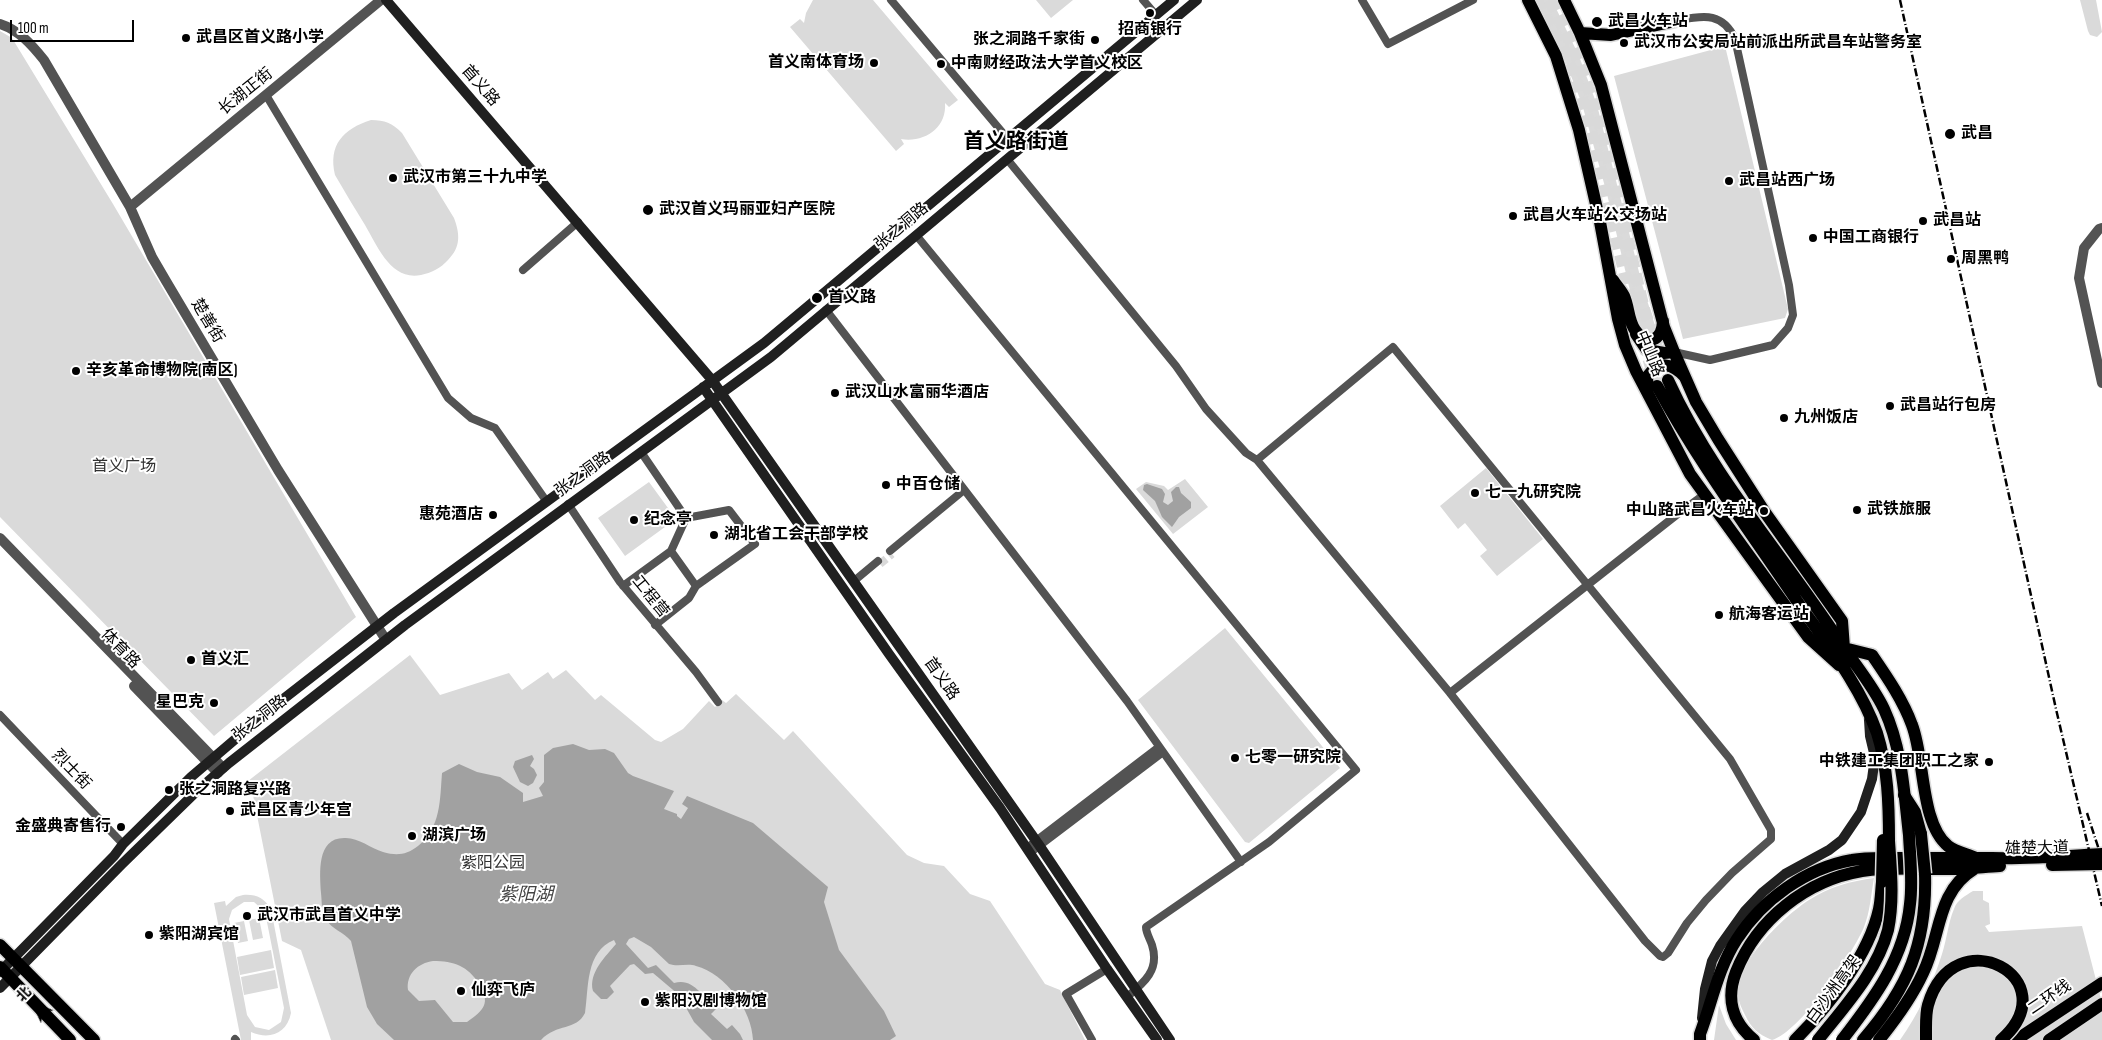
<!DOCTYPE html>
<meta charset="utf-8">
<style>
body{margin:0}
#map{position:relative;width:2102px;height:1040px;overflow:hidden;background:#fff;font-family:"Sofia Sans Condensed","Noto Sans SC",sans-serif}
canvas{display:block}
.north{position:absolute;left:10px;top:980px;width:50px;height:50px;-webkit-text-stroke:4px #fff;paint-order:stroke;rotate:314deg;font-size:14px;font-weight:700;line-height:20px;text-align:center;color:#000}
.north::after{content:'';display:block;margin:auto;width:18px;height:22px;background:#000;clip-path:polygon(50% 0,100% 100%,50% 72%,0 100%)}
.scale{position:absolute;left:10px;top:20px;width:124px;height:22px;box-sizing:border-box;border:2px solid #000;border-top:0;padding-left:6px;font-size:15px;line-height:18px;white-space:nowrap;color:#000;-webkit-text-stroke:4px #fff;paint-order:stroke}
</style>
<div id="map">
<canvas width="2102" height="1040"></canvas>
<div class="north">北</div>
<div class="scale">100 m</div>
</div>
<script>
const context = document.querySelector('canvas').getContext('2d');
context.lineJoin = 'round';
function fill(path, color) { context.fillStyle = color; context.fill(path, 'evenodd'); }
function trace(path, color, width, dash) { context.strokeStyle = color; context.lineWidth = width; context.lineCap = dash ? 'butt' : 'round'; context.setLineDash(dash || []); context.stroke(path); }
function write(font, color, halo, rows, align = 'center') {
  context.font = font + ' "Sofia Sans Condensed","Noto Sans SC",sans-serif'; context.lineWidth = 4; context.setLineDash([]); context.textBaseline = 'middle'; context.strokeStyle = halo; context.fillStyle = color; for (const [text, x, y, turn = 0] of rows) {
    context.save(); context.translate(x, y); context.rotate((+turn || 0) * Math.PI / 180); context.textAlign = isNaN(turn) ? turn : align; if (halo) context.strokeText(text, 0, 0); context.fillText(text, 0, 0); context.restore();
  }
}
const green = new Path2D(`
 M813 0H873L958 100 949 107 945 103C947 128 924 143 901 139L904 144 896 151 790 27 800 19 804 23 806 13Z
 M1036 0H1073L1051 18Z
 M1534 0H1552L1579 56 1597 105 1642 284 1657 332 1644 335 1637 320 1607 194 1582 104 1560 48Z
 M2080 0H2096L2102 32 2097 37 2090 35 2088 31Z
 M0 31 12 38 113 204 356 617 214 736 0 517Z
 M1722 47 1726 50 1788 309 1785 318 1683 339 1614 76Z
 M371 120C385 120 392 123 402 133L454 218C460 234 461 247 448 260 441 268 431 273 421 275 391 281 378 247 365 225 355 209 345 192 335 175 328 145 343 129 371 120Z
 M1486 468 1543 539 1497 576 1480 556 1487 550 1465 523 1458 529 1440 506Z
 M1185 479 1208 507 1173 534 1136 489 1146 482 1164 486 1168 490Z
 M649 482 676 519 625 556 598 518Z
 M1225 628 1340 768 1249 843 1245 842 1138 700Z
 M410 655 440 695 509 673 522 690 548 672 553 679 566 670 595 700 601 695 655 740 661 742 683 729 709 701 715 707 722 700 726 703 736 694 784 740 793 731 907 855 924 863 944 866 970 894 990 901 1045 984 1060 990 1085 1040H331L301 950 282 941 251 785 248 781Z
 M1874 878C1871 895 1870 912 1864 927 1853 954 1799 1033 1772 1040 1758 1034 1751 1028 1745 1015 1742 1009 1739 1003 1738 996 1734 964 1784 916 1809 900 1829 887 1851 881 1874 878Z
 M1973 891H1983V900L1989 903 1990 924 1985 926 1989 932 2082 926 2102 1003V1040H1900C1918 1015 1933 983 1942 954 1947 939 1948 923 1954 909 1957 900 1965 896 1973 891Z
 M243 895C256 894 264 898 271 909L291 1013C287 1034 269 1040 251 1032V1040H241L214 903 225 901 226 906 236 897ZM244 902H254L265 912 284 1008 281 1022 269 1030 255 1027 247 1015 229 919 232 910Z
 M259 918 263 938 253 940 249 920Z
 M244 921 248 941 238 943 234 923Z
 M271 950 274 968 240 975 237 957Z
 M275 970 278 988 244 995 241 977Z
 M1719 1005 1726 1024 1736 1040H1714Z`);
const water = new Path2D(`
 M1147 484 1162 489 1165 494 1163 502 1168 505 1173 501 1171 492 1176 487H1179L1181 493 1191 502V508L1179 517 1172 527 1162 517 1155 501 1143 490 1144 485Z
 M573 744 589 750 605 749 614 753 628 773 633 776 674 791 664 809 677 814V816L681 819 688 808 682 804 687 796 753 823 828 887 824 902 839 950 884 1011 896 1036 890 1040H753C752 1011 726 974 696 966 688 963 678 967 669 964L651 947 634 937 629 939 626 944 648 968 656 965 674 983C693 977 703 997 716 1009L711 1014 727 1029 732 1025 740 1034 743 1040H712L694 1022 679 995 653 973 645 974 634 964 630 965 610 986 614 992 607 999H601L593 991C588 973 606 956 616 944L614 940C585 952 589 988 585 1013 576 1031 557 1023 541 1040H394L377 1024 367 1007 351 941C344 932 331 929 326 919 321 912 322 901 321 893 320 874 316 838 344 838 358 837 370 848 383 852 397 856 406 855 418 846 441 828 440 799 442 773L459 764 477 772 500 777 523 793V802L543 796 539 788 544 782V755L553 748ZM433 961C454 961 468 966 479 984 491 1003 484 1010 467 1022H453L435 1000 419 1001 408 990C406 974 418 963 433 961Z
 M532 755 534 759 530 766 534 769 537 775 533 783 528 786 520 782 513 767 515 761Z`);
const minorTunnel = new Path2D(`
 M880 564 892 554`);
const trunkTunnel = new Path2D(`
 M1536 0 1564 50 1580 90 1593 138 1632 306
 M1550 0 1573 47 1588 88 1603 136 1644 309 1668 380
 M1643 342 1657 386`);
const minor = new Path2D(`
 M891 0 1018 151
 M1143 0 1156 15
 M1362 0 1388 44 1473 0
 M266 95 448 398 471 418 495 428 547 502
 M1007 159 1176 366 1206 409 1246 453 1257 460 1450 693 1679 513
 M916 235 1356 770 1269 842 1146 927C1146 933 1150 939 1152 945 1160 970 1144 983 1127 997
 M523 270 578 222
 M826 310 1127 701 1241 862
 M1674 352 1710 360 1773 345 1788 328 1793 315 1789 285 1735 39C1723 13 1705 15 1680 20
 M641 452 686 518 729 510 755 544 696 586 689 598 655 625
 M1257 460 1393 347 1730 759 1771 830V839L1732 873 1706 900 1687 923 1668 953 1663 957 1660 956 1645 941 1450 693
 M568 504 620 582 696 672 718 702
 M1686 508 1705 494
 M671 551 696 586
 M890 551 964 490
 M854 581 878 561
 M623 586 671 551 686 518
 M0 715 123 844
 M1032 844 1159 747
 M1031 852 1163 752
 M235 1039 236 1040
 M1092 1040 1066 994 1107 969`);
const tertiary = new Path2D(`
 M0 24C19 30 32 45 44 60L130 207 152 257 166 281 278 470 386 640
 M130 207 381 0
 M2102 228 2099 229 2084 248 2079 278 2102 383
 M0 538 223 768
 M134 686 218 773`);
const secondary = new Path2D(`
 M386 0 712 380 1039 845 1170 1040
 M703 387 889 654 1000 808 1107 969 1157 1040
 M0 972 114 856 123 844 191 777 273 707 394 613 764 343 1174 0
 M0 988 122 864 197 791 229 763 405 625 771 357 1197 0
 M1702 1018 1705 989 1712 961 1720 946 1745 911 1763 892 1785 874 1829 850 1842 840 1861 812 1872 779 1875 757 1870 736 1869 720`);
const primary = new Path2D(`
 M1528 0 1556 56 1579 130 1600 222 1618 319 1625 345 1636 371 1690 474 1808 637 1839 665
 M1564 0 1580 33 1601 85 1664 327 1674 352 1696 402 1718 439 1764 511 1842 621 1844 648 1872 655C1887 677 1903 700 1912 725 1925 758 1920 823 1948 846 1955 852 1968 854 1976 858
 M1580 33 1611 35 1680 20
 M1613 280C1616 285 1621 290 1624 296 1629 307 1628 320 1635 330 1647 347 1662 341 1663 321
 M1636 334 1647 350 1664 353 1674 352
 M1648 390 1647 377C1659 360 1672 363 1685 377
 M1904 795 1915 812 1921 834
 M2052 865 2102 864
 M0 945 94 1040
 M0 967 70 1040
 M1700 1040V1034C1712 1002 1718 968 1737 939 1762 900 1806 868 1852 860 1867 857 1883 858 1898 858 1929 858 1961 858 1992 858 2029 859 2066 856 2102 854
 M1754 1040C1732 1022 1726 998 1736 972 1757 919 1807 880 1862 871 1891 867 1921 869 1950 869 1966 869 1983 867 2000 866
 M1795 1040C1828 1007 1869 955 1879 909 1881 900 1881 891 1882 882
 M1863 1040C1908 988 1927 944 1925 874
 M1879 1040C1896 1019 1912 997 1923 973 1941 937 1936 892 1974 869`);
const trunk = new Path2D(`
 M1668 380C1712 477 1785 557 1842 645 1856 666 1873 686 1884 709 1902 748 1904 792 1909 835
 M1657 386C1698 461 1749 530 1797 601 1826 643 1860 685 1877 733 1888 768 1889 805 1889 841
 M1926 1028V1040
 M2016 1040 2102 983
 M2049 1040 2102 1004`);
const rail = new Path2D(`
 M1900 0 2056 709 2102 906
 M2087 813 2102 859`);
const primaryBridge = new Path2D(`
 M1921 834 1925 874
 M1882 882 1883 840`);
const trunkBridge = new Path2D(`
 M1926 1028C1926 1021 1926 1012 1928 1005 1954 916 2070 979 2001 1040
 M1818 1040C1844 1007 1877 972 1888 930 1894 901 1891 870 1889 841
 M1842 1040C1874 999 1905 957 1910 904 1913 881 1910 857 1909 835`);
const markers = [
 [1150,13,5,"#000"],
 [1597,22,6,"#000"],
 [186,38,5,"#000"],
 [1095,40,5,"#000"],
 [1624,43,5,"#000"],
 [874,63,5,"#000"],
 [941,64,5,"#000"],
 [1950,134,6,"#000"],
 [393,178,5,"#000"],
 [1729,181,5,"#000"],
 [648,210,6,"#000"],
 [1513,216,5,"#000"],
 [1923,221,5,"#000"],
 [1813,238,5,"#000"],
 [1951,259,5,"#000"],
 [817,298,6,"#000"],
 [76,371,5,"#000"],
 [835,393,5,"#000"],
 [1890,406,5,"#000"],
 [1784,418,5,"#000"],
 [886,485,5,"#000"],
 [1475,493,5,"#000"],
 [1857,510,5,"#000"],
 [1764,511,5,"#000"],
 [493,515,5,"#000"],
 [634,520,5,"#000"],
 [714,535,5,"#000"],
 [1719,615,5,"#000"],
 [191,660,5,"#000"],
 [214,703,5,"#000"],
 [1235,758,5,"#000"],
 [1989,762,5,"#000"],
 [169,790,5,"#000"],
 [230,811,5,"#000"],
 [121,827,5,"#000"],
 [412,836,5,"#000"],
 [247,916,5,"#000"],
 [149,935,5,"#000"],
 [461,991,5,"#000"],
 [645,1002,5,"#000"]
];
const poiNames = [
 ["武昌火车站",1608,22],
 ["招商银行",1150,30,"center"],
 ["武昌区首义路小学",196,38],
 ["张之洞路千家街",1085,40,"right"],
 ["武汉市公安局站前派出所武昌车站警务室",1634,43],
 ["首义南体育场",864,63,"right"],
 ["中南财经政法大学首义校区",951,64],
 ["武昌",1961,134],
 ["武汉市第三十九中学",403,178],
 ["武昌站西广场",1739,181],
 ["武汉首义玛丽亚妇产医院",659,210],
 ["武昌火车站公交场站",1523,216],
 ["武昌站",1933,221],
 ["中国工商银行",1823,238],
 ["周黑鸭",1961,259],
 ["首义路",828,298],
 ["辛亥革命博物院(南区)",86,371],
 ["武汉山水富丽华酒店",845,393],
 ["武昌站行包房",1900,406],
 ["九州饭店",1794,418],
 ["中百仓储",896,485],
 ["七一九研究院",1485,493],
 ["武铁旅服",1867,510],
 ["中山路武昌火车站",1754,511,"right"],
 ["惠苑酒店",483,515,"right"],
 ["纪念亭",644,520],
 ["湖北省工会干部学校",724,535],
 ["航海客运站",1729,615],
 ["首义汇",201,660],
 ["星巴克",204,703,"right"],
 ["七零一研究院",1245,758],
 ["中铁建工集团职工之家",1979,762,"right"],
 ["张之洞路复兴路",179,790],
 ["武昌区青少年宫",240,811],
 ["金盛典寄售行",111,827,"right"],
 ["湖滨广场",422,836],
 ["武汉市武昌首义中学",257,916],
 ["紫阳湖宾馆",159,935],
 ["仙弈飞庐",471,991],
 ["紫阳汉剧博物馆",655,1002]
];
const streetNames = [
 ["首义路",480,86,49],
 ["长湖正街",246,92,-39],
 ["张之洞路",902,227,-40],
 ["楚善街",207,321,59],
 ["中山路",1649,354,67],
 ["张之洞路",583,475,-36],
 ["工程营",650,597,51],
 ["体育路",120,649,46],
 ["首义路",941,679,55],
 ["张之洞路",260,719,-38],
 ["烈士街",71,770,46],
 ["雄楚大道",2037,849,-1],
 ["白沙洲高架",1834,990,-54],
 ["二环线",2050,998,-34]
];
const parkNames = [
 ["首义广场",124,467],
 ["紫阳公园",493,864]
];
const waterNames = [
 ["紫阳湖",526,895]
];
const districtNames = [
 ["首义路街道",1016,143]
];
fill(green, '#dadada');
fill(water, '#a1a1a1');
trace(minorTunnel, '#d9d9d9', 8, [8, 4]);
trace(trunkTunnel, '#d9d9d9', 12, [12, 6]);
trace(primary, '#dbdbdb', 15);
trace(trunk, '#dbdbdb', 15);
trace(minor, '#535353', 8);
trace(tertiary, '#535353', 10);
trace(secondary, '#202020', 10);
trace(primary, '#000', 12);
trace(trunk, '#000', 12);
trace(rail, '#000', 2.5, [8, 2.5, 1, 2.5]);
trace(primaryBridge, '#dbdbdb', 15, []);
trace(trunkBridge, '#dbdbdb', 15, []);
trace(primaryBridge, '#000', 12);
trace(trunkBridge, '#000', 12);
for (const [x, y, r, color] of markers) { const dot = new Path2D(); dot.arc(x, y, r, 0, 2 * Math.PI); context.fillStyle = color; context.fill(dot); trace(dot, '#fff', 2); }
write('bold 16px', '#000', '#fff', poiNames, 'left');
write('16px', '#000', '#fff', streetNames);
write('16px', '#313131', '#fff', parkNames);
write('italic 18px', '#424242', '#fff', waterNames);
write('bold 21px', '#000', '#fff', districtNames);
</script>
